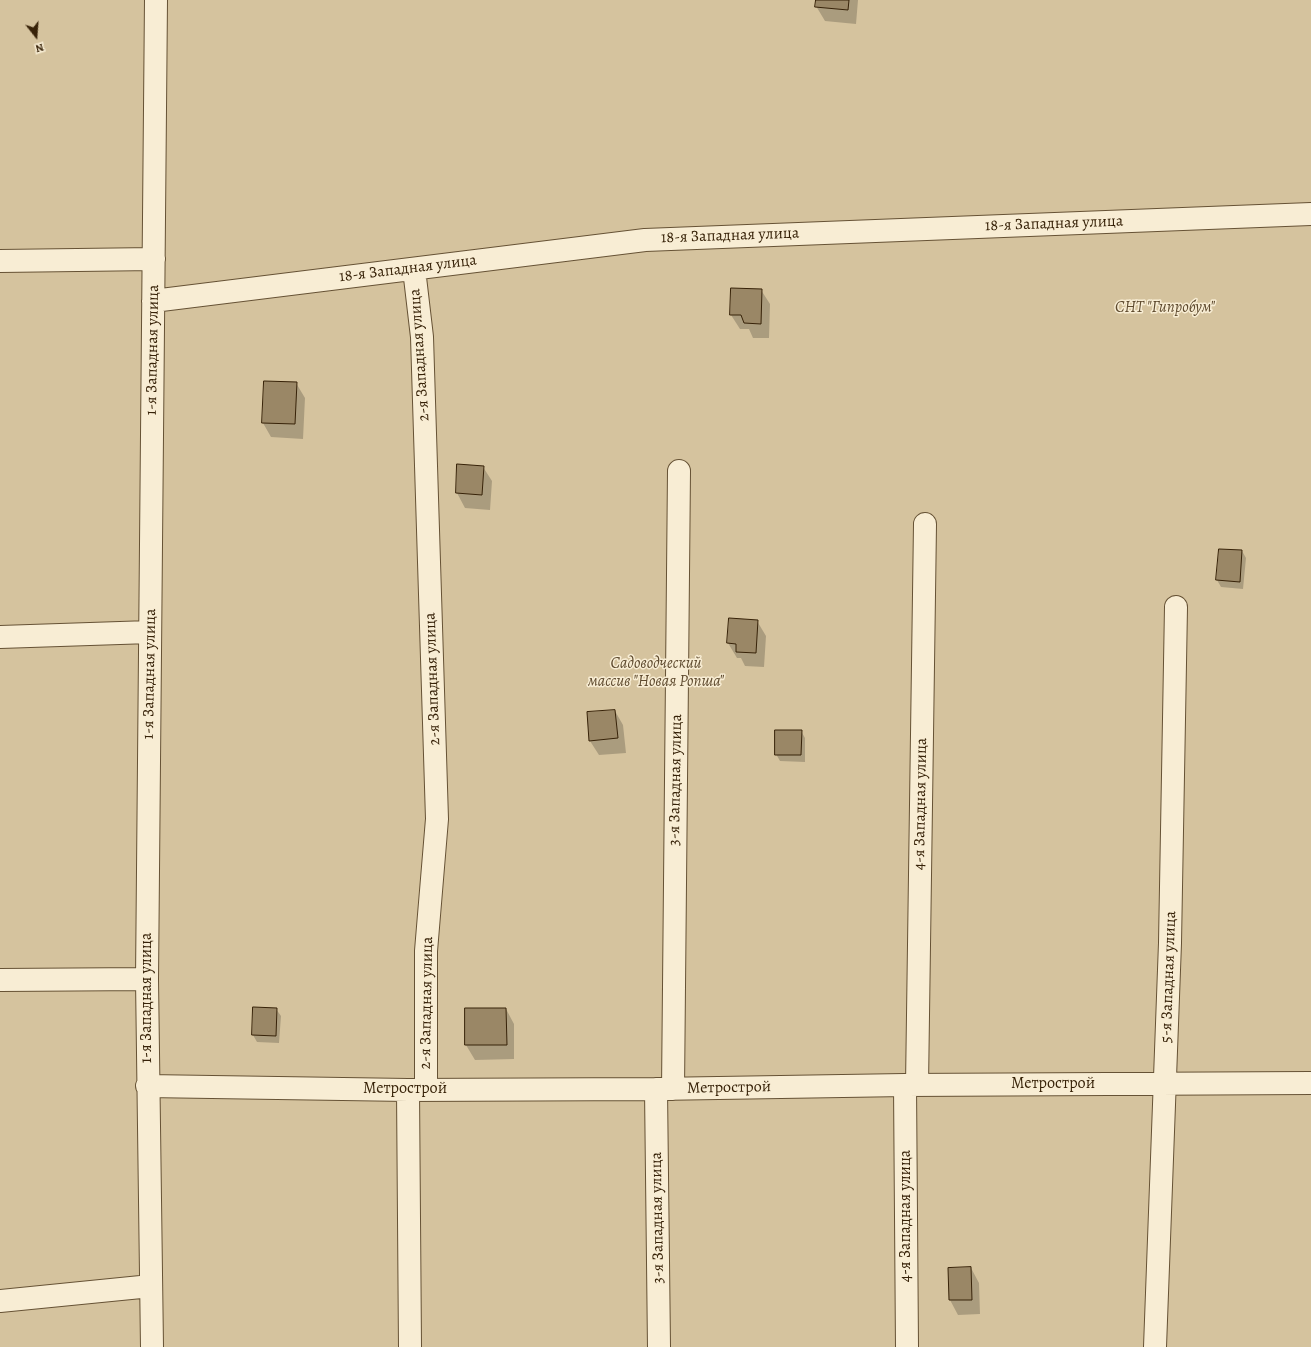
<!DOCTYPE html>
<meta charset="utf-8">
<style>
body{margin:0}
#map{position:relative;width:1311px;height:1347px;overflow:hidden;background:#f5e4bd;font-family:Alegreya,serif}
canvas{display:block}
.north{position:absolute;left:16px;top:16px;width:40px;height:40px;-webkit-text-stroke:3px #f8edd4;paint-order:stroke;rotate:163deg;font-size:11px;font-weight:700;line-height:16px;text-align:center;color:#372208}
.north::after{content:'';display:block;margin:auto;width:14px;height:18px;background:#372208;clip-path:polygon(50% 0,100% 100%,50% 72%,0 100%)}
</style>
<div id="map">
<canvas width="1311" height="1347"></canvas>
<div class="north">N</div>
</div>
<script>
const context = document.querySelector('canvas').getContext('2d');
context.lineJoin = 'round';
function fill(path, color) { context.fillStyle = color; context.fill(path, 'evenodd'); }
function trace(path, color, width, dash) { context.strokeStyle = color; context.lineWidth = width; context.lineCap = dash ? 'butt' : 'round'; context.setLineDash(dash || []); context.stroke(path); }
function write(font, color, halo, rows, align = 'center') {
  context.font = font + ' Alegreya,serif'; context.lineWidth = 3; context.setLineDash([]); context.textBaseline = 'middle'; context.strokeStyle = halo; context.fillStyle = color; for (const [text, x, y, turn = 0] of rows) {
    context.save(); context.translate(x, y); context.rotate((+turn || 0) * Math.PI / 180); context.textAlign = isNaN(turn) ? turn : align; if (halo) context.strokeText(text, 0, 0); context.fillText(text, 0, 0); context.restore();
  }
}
const green = new Path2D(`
 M0 0H1311V1347H0Z`);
const shadow = new Path2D(`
 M817 0H858L856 24 825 21 816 6Z
 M761 290 770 304 769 338H753L749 329H740L731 315Z
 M296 383 305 398 303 439 271 437 263 423Z
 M458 465 483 467 492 481 490 510 465 508 457 493Z
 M1220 550 1242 551 1246 558 1243 589 1221 587 1217 580Z
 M730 619 757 621 766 636 764 667 745 666 741 658H737L728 643Z
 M615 711 623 725 626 753 599 755 590 741Z
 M801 731 805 738V762L780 761 776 754Z
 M276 1009 281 1016 279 1043 257 1042 253 1035Z
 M506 1009 514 1024V1059L475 1060 466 1045Z
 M971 1268 979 1283 980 1314 958 1315 950 1300 949 1269Z`);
const building = new Path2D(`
 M816 0H849L848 10 815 7Z
 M731 288 762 289 761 324 744 323 741 315H730Z
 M264 381 297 382 295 424 262 423Z
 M457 464 484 466 482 495 456 493Z
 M1219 549 1242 550 1240 582 1216 580Z
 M729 618 758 620 756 653 736 652V644L727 643Z
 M615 710 618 738 589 741 587 712Z
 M775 730H802L801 755H775Z
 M253 1007 277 1008 276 1036 252 1035Z
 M465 1008H506L507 1045H465Z
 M971 1267 972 1300H949L948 1268Z`);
const minor = new Path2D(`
 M0 261 154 259
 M414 269 422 337 437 819 426 951V1090
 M153 301 645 240 1311 214
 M0 637 150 632
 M0 980 147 979
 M905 1085 907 1347
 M917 1085 925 524
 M147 1086 408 1090 656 1089 905 1085 1311 1083
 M656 1089 659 1347
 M673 1089 679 471
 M408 1090 410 1347
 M0 1301 151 1286
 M152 1347 147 979 156 0
 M1155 1347 1170 943 1176 607`);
const streetNames = [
 ["18-я Западная улица",1054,224,-2],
 ["18-я Западная улица",730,236,-2],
 ["18-я Западная улица",408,269,-7],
 ["1-я Западная улица",153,350,-89],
 ["2-я Западная улица",420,355,-94],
 ["1-я Западная улица",150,674,-89],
 ["2-я Западная улица",433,679,-92],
 ["3-я Западная улица",676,780,-89],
 ["4-я Западная улица",921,804,-89],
 ["5-я Западная улица",1169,977,-88],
 ["1-я Западная улица",147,998,-90],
 ["2-я Западная улица",427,1003,-89],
 ["Метрострой",1053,1084],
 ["Метрострой",729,1088,-1],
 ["Метрострой",405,1089],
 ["4-я Западная улица",906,1216,-90],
 ["3-я Западная улица",658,1218,-91]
];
const parkNames = [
 ["СНТ \"Гипробум\"",1165,308],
 ["Садоводческий",656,664],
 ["массив \"Новая Ропша\"",656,682]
];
fill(green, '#d5c39e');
fill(shadow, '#0003');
fill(building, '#9a8766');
trace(building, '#372208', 1);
trace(minor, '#665235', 24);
trace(minor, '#f8edd4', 22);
write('16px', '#372208', '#f8edd4', streetNames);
write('italic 16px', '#5e4a2e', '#f8edd4', parkNames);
</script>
